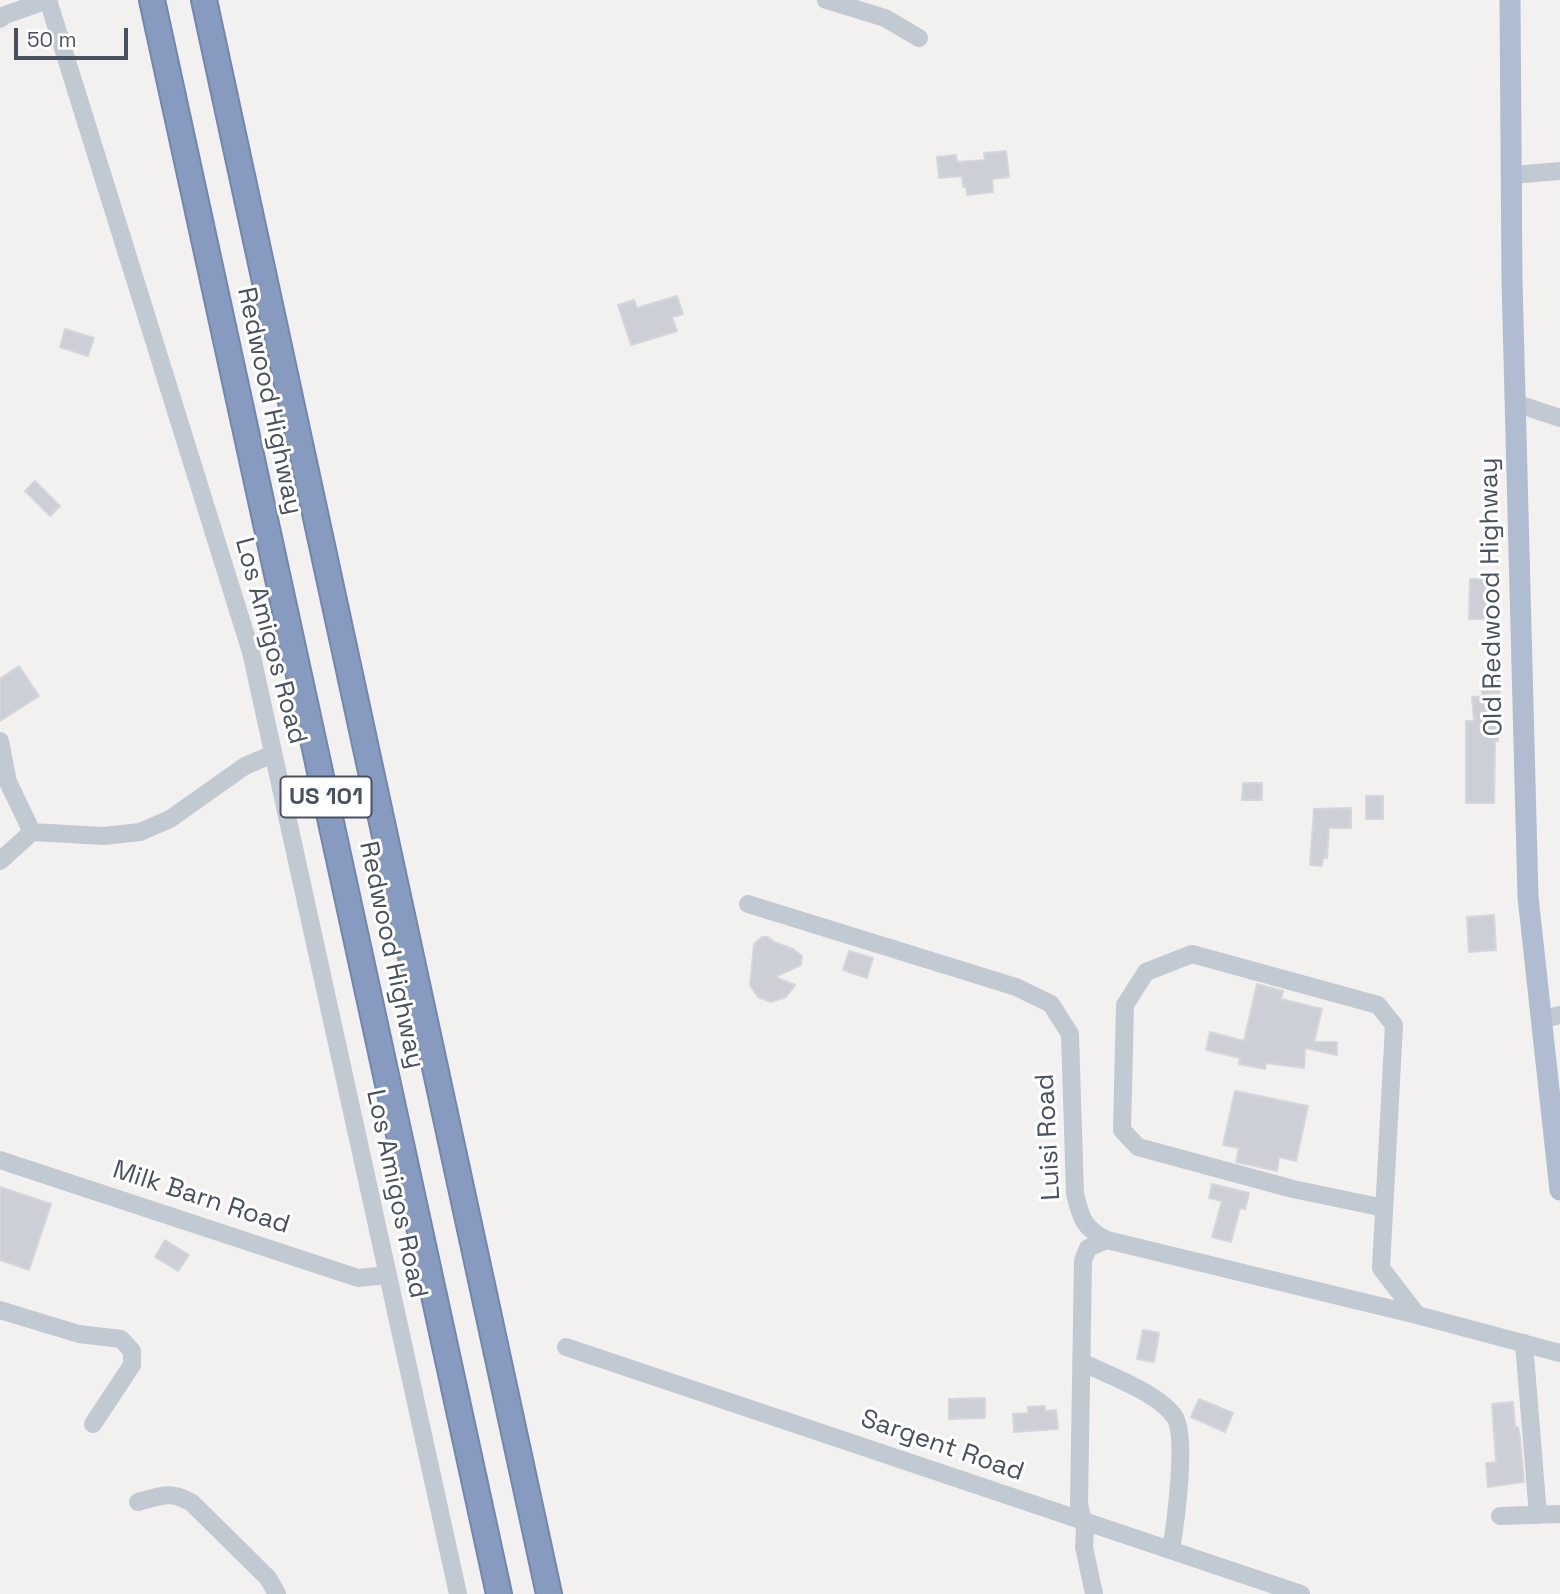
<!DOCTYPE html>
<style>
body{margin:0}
#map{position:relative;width:1560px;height:1594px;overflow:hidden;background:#f3f1f0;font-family:"Space Grotesk",sans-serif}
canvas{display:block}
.scale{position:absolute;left:14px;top:28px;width:114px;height:32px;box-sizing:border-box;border:4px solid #48515f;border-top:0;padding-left:9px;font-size:21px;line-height:24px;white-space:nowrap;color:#48515f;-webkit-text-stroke:5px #fff;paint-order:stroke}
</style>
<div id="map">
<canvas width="1560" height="1594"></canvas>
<div class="scale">50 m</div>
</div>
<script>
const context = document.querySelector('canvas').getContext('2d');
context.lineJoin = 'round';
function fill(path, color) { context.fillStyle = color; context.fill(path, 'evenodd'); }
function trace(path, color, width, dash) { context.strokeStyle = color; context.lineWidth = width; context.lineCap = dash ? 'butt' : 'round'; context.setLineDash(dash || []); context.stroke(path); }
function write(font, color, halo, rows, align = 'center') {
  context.font = font + ' "Space Grotesk",sans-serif'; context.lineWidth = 6; context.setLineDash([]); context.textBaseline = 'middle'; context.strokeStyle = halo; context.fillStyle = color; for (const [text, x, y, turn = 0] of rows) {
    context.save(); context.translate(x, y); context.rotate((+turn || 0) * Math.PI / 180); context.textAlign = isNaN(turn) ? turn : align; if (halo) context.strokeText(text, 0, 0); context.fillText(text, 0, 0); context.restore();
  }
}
const building = new Path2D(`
 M1006 151 1009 177 992 179 993 192 967 195 966 186 963 187 962 176 939 178 937 157 956 155 957 162 985 160 984 153Z
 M677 296 683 314 672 317 677 331 631 345 618 305 634 300 637 308Z
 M65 329 94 338 88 356 60 347Z
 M35 481 60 506 50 516 25 491Z
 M1470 579H1488V619H1469Z
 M19 666 39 696 0 721V679Z
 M1499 675 1500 693 1482 694 1481 676Z
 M1490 696 1491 720H1498V741H1495L1494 803H1466V721H1474L1472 697Z
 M1243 783H1262V800H1242Z
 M1366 796H1383V819H1366Z
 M1351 808V828H1329L1327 858H1323L1322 866 1310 865 1314 809Z
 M1494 915 1496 950 1469 952 1467 917Z
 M762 937H768L774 942 793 949 802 956 801 965 775 977 795 985 786 997 771 1002 758 997 750 985 754 944Z
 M849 951 873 958 867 978 843 970Z
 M1257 984 1283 991 1281 999 1322 1009 1314 1042H1337V1055L1305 1048 1304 1068 1266 1063 1265 1069 1239 1064 1240 1058 1206 1050 1210 1032 1244 1041Z
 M1235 1091 1308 1106 1296 1161 1279 1157 1277 1171 1236 1162 1239 1148 1223 1145Z
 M1212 1184 1249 1193 1245 1209 1240 1208 1231 1242 1212 1237 1222 1201 1209 1198Z
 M0 1187 51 1204 29 1270 0 1260Z
 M165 1240 189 1255 178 1271 155 1257Z
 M1143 1330 1159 1333 1154 1362 1137 1359Z
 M985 1398V1418L949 1419V1399Z
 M1199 1399 1233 1413 1225 1432 1191 1417Z
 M1513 1402 1515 1427H1518L1520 1438 1524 1482 1488 1487 1486 1463 1496 1462 1492 1404Z
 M1045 1406V1411L1056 1410 1058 1429 1014 1432 1013 1414 1028 1413V1407Z`);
const minor = new Path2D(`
 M826 0 885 18 919 38
 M0 19 5 15 48 0 251 652 458 1594
 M1512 175 1560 171
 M1515 403 1560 418
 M0 741 8 782 32 832 0 861
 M32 832 104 836 140 832 170 819 245 766 273 754
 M748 904 1016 987 1051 1004 1070 1034 1075 1194C1081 1218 1083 1228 1107 1240L1417 1315 1560 1353
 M1541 1020 1560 1015
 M0 1160 358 1278 387 1275
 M1384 1208 1293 1189 1138 1147 1122 1130 1125 1005 1146 972 1192 954 1378 1005 1394 1025 1381 1268 1417 1315
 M0 1310 79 1334 121 1339 132 1351V1365L93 1424
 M1524 1343 1538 1515
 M566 1347 1301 1594
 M1081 1362C1107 1374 1158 1393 1174 1416 1188 1435 1175 1526 1171 1550
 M138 1502C161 1496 170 1490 192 1503L268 1578 277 1594
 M1500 1516 1560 1514
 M1094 1594 1084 1547 1085 1530 1079 1504 1083 1261 1088 1248 1107 1240`);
const major = new Path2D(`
 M1510 0 1512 281 1528 897 1560 1190`);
const highway = new Path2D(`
 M152 0 499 1594
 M204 0 549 1594`);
const shields = [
 [326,797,91]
];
const shieldNames = [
 ["US 101",326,797]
];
const streetNames = [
 ["Redwood Highway",269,401,78],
 ["Old Redwood Highway",1492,597,-91],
 ["Los Amigos Road",270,641,75],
 ["Redwood Highway",391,955,78],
 ["Luisi Road",1049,1137,-93],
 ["Los Amigos Road",396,1194,78],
 ["Milk Barn Road",201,1198,18],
 ["Sargent Road",942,1446,19]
];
fill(building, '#cccfd6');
trace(building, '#d4d6dc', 2);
trace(highway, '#7386ac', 28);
trace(minor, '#c1c9d2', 18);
trace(major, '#b0bcd0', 21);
trace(highway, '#879bc0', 24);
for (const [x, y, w] of shields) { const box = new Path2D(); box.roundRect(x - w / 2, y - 20.5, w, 41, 5); context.fillStyle = '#fff'; context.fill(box); trace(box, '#48515f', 2); }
write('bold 24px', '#48515f', null, shieldNames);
write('26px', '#48515f', '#fff', streetNames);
</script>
